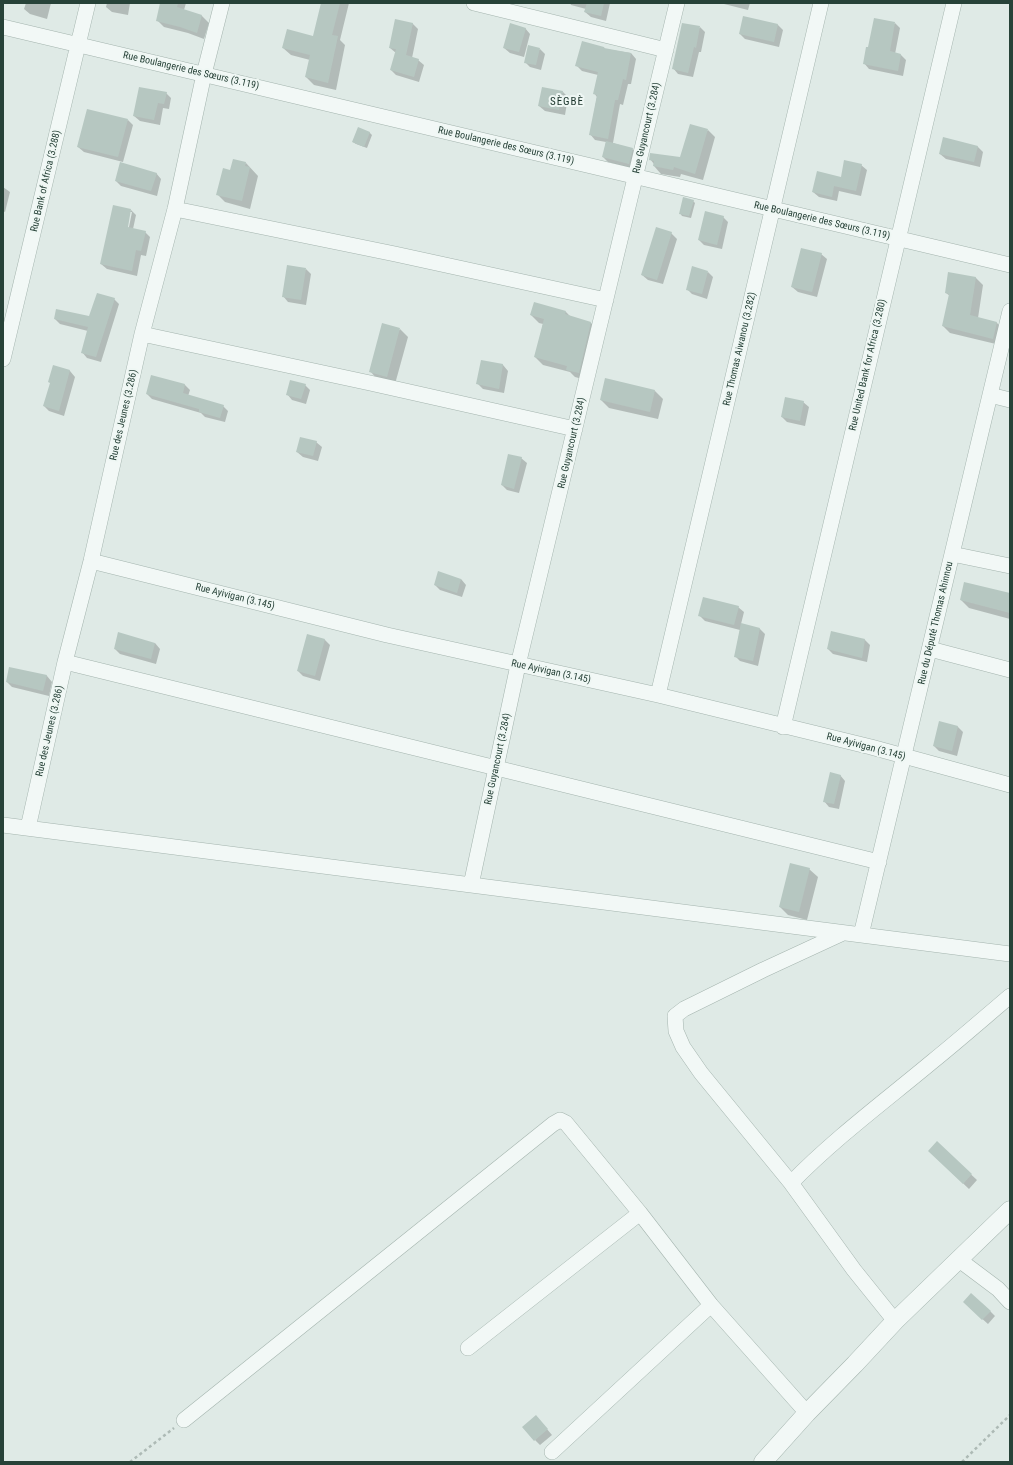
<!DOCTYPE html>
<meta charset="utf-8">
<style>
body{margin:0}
#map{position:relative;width:1013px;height:1465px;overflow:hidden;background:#dfeae6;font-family:"Roboto Condensed",sans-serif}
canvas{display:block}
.frame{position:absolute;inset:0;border:4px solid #274238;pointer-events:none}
</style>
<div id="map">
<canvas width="1013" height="1465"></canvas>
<div class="frame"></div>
</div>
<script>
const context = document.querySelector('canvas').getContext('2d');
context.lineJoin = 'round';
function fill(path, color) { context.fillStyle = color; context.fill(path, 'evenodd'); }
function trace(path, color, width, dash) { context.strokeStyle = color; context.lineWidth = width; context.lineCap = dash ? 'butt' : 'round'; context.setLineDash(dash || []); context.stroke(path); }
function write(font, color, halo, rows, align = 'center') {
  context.font = font + ' "Roboto Condensed",sans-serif'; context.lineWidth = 4; context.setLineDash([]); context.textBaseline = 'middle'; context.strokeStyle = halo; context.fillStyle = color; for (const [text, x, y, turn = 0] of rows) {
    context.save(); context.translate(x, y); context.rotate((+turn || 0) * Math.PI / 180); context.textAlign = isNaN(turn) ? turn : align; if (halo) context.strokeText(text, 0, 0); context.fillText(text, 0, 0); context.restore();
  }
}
const shadow = new Path2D(`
 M26 3H51L47 19 30 14 24 9Z
 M107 3H130L128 15 112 12 106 7Z
 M161 3H186L184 10 202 16 209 23 204 39 188 33 164 27 157 20Z
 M322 3H349L340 40 345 45 336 90 314 85 306 77 310 60 291 55 283 48 314 37Z
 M570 3H610L606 21 591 17 585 12 586 9 571 5Z
 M720 3H750L748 10Z
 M744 17 778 25 783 30 779 47 745 39 740 34Z
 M412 23 418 29 412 58 418 60 424 65 419 82 396 75 391 70 396 53 390 48Z
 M895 23 900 28 895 54 901 55 906 60 903 76 869 69 864 63Z
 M700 27 705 32 701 52H699L693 77 678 74 673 68Z
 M525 28 530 34 524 57 510 53 504 48Z
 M604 47 605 49 631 53 636 59 631 84H628L623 105 620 104 613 143 632 149 638 154 634 169 608 162 603 157 606 142 595 140 590 134 597 97 594 93 598 75 582 71 577 66Z
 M540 49 545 54 541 70 530 67 525 62Z
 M563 92 568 97 565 115 545 111 539 106Z
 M166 93 171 98 169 109 163 108 160 125 140 121 134 116Z
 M128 120 133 125 123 162 84 152 78 147Z
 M708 130 715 137 703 180 681 174 680 177 661 174 654 166V164L650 159 681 158Z
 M369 132 372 135 367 148 356 144 353 142Z
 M944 138 978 147 983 152 980 167 946 159 940 154Z
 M246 163 258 176 250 209 225 202 217 194 231 171Z
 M861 165 867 170 861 196 839 191 837 201 819 197 813 192 842 178Z
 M156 173 161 179 157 196 121 186 116 181Z
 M3 187 10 192 5 212 3 211Z
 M693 201 695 203 691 218 682 216 680 213Z
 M131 210 136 215 133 229 145 232 150 237 146 256 141 255 137 276 107 269 101 264ZM130 212H132L128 232H126Z
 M723 217 728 222 722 249 704 245 699 240Z
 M671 233 677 239 663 284 648 280 642 275Z
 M821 254 827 259 817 297 798 292 792 287Z
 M306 269 311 274 306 305 288 302 283 296Z
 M708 272 713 277 707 299 692 294 687 289Z
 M949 273 976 278 983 285 978 318 997 323 1004 330 1000 345 950 333 943 326 950 296 946 293Z
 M114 299 119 304 101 362 87 358 82 352 88 331 60 324 55 319 90 317Z
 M566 312 571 317 591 323 598 330 586 380 575 377 570 372 543 365 535 357 543 324 539 323 531 315Z
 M400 329 408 337 395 384 378 380 370 371Z
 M482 361 503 365 508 371 504 393 483 389 478 384Z
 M54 366 70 371 75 377 64 416 49 411 44 406 51 384Z
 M185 385 190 390 188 396 223 406 228 411 225 422 205 417 201 413 152 399 147 394Z
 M305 385 310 390 306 404 292 400 287 394Z
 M655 391 663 399 658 419 609 408 601 400Z
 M803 402 809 407 805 426 787 422 782 417Z
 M316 442 322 447 318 461 303 457 297 452Z
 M521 458 527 463 519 493 507 490 502 485Z
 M461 579 466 585 462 597 440 590 435 585Z
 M1010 594V619L969 608 961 600Z
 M738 607 744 612 741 624 760 629 765 634 758 666 740 661 735 656 740 630 705 621 700 616Z
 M832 632 865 640 870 645 867 662 833 654 828 649Z
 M308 635 325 640 330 645 320 681 303 676 298 671Z
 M155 643 160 649 156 664 120 654 115 649Z
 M10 668 47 676 52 682 49 696 12 687 7 682Z
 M940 722 958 727 963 732 957 756 939 751 934 746Z
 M840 775 845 781 839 809 829 807 824 801Z
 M809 869 818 877 807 920 788 915 780 907Z
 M937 1143 977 1180 969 1189 929 1151Z
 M969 1307 990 1311 995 1316 988 1324Z
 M541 1422 552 1435 540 1445 535 1440Z`);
const building = new Path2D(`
 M160 3H178L177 7 202 15 197 33 180 27 156 21Z
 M321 3H340L332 35 338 36 328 83 305 77 310 55 282 48 287 29 313 36Z
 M587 3H604L601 16 584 12Z
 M743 16 778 24 774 42 739 34Z
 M874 18 895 22 890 51 901 54 898 71 863 64 866 47H868Z
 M395 19 413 23 406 55 419 59 414 77 390 70 396 49 389 48Z
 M510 23 526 28 519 52 503 48Z
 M682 23 700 26 696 48 694 47 688 73 672 69Z
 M582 41 604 47V48L631 53 626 80 623 79 618 100H615L608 139 589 135 597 95 593 94 598 72 575 66Z
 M528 45 540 48 536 65 524 63Z
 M139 87 167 92 164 104 158 103 154 120 133 116Z
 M542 87 563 91 559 110 538 106Z
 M87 109 128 119 118 157 77 147Z
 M690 124 708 129 695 174 674 167 673 170 653 166 654 161 649 160 650 153 680 157Z
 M358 127 370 132 364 147 352 142Z
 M943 137 978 146 974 162 939 154Z
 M606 141 633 148 629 164 602 157Z
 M233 159 246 162 245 166 250 167 242 201 216 195 223 168 230 170Z
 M844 160 862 164 856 191 834 186 832 197 812 192 817 171 841 177Z
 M120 162 157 173 151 191 115 181Z
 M683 197 694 200 689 216 679 214Z
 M113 205 131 209 128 227 146 231 141 251 136 250 132 271 100 264Z
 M705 211 724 216 717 245 698 240Z
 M656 227 672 232 657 280 641 275Z
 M801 248 822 253 812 292 791 287Z
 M287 265 306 268 301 300 282 297Z
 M692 266 708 271 702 294 686 290Z
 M948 272 976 277 970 315 997 322 993 339 942 326 949 294 945 293Z
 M97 293 115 298 96 357 81 353 88 327 54 319 56 309 89 316Z
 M534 302 566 311 565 314 591 322 579 373 566 370 567 366 534 357 544 319 530 315Z
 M382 323 400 328 387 377 369 372Z
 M481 360 503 364 499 389 476 384Z
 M53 365 70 370 59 411 43 406 50 383 48 382Z
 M151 375 185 384 183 393 224 405 220 418 199 412V409L146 394Z
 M605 378 655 390 650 412 600 400Z
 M290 380 306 384 301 399 286 395Z
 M785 397 804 401 800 421 781 417Z
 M300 437 317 441 313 456 296 452Z
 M508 454 522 457 514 489 501 485Z
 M438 571 461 579 457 593 434 585Z
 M964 582 1010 593V613L960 600Z
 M703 597 739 606 734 625 698 616Z
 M741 623 760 628 753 661 734 657Z
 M831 631 865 639 862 658 827 649Z
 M118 632 155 643 151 659 114 649Z
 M307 634 325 639 315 676 297 671Z
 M9 667 47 675 43 691 6 682Z
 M939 721 958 726 952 751 933 746Z
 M830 772 841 775 834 804 823 802Z
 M790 863 810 868 799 912 779 907Z
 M937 1141 972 1174 963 1184 928 1151Z
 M971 1293 991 1311 982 1320 963 1302Z
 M536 1415 548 1429 534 1441 522 1427Z`);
const path = new Path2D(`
 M130 1462 174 1428
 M962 1462 1010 1415`);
const minor = new Path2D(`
 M474 3 666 50
 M3 27 1010 265
 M175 209 395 254 606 300
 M142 334 370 383 575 429
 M3 359 88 3
 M990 395 1010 400
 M952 554 1010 566
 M91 561 387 635 658 695 871 747 1010 785
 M930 649 1010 670
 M65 662 879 862
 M658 695 821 3
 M783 727 954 3
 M3 825 1010 954
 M28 828 65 662 91 561 142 334 175 209 204 74 222 3
 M471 885 518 665 677 3
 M843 933 763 970 684 1009 675 1016 676 1031 683 1047 701 1073 791 1183 854 1270 895 1321
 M861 935 1010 311
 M791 1183C835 1138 885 1101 933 1061 959 1040 984 1018 1010 996
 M958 1259 998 1289 1010 1302
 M468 1348 640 1213
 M184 1420 553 1124 560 1120 566 1123 640 1213 711 1305 807 1413
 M552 1452 711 1305`);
const tertiary = new Path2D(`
 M763 1462 807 1413 855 1364 895 1321 1010 1210`);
const streetNames = [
 ["Rue Boulangerie des Sœurs (3.119)",191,71,13],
 ["Rue Guyancourt (3.284)",647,128,-77],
 ["Rue Boulangerie des Sœurs (3.119)",506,146,13],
 ["Rue Bank of Africa (3.288)",46,181,-77],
 ["Rue Boulangerie des Sœurs (3.119)",822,221,13],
 ["Rue Thomas Aiwanou (3.282)",740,349,-77],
 ["Rue United Bank for Africa (3.280)",868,365,-77],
 ["Rue des Jeunes (3.286)",124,415,-77],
 ["Rue Guyancourt (3.284)",572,443,-77],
 ["Rue Ayivigan (3.145)",235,597,14],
 ["Rue du Député Thomas Ahinnou",936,623,-77],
 ["Rue Ayivigan (3.145)",551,672,12],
 ["Rue des Jeunes (3.286)",50,731,-77],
 ["Rue Ayivigan (3.145)",866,747,15],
 ["Rue Guyancourt (3.284)",498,759,-78]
];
const neighbourhoodNames = [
 ["SÈGBÈ",567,102]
];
fill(shadow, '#0003');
fill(building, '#b6c7c1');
trace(minor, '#a4b4ae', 16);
trace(tertiary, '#a4b4ae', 19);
trace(path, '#adbab5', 2.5, [3, 3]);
trace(minor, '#f2f8f6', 15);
trace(tertiary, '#f2f8f6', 18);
write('10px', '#274238', '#eff7f4', streetNames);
context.letterSpacing = '1px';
write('11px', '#19332a', '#eff7f4', neighbourhoodNames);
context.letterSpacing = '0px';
</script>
